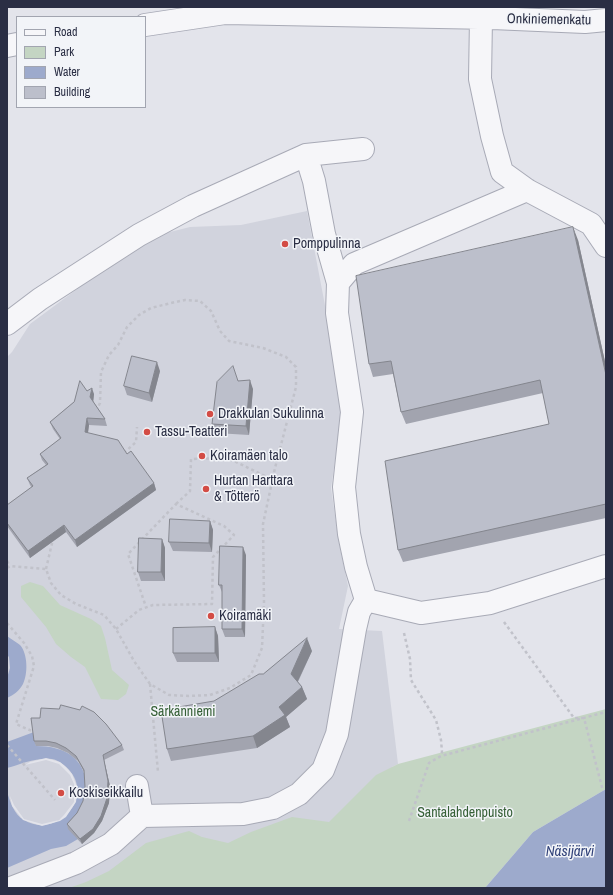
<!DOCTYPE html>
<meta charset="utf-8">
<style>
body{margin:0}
#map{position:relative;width:613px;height:895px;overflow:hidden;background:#e3e4eb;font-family:"Archivo Narrow",sans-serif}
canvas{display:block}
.frame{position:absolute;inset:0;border:8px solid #2a2e44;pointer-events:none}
.legend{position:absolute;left:16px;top:16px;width:130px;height:92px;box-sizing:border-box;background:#f2f4f8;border:1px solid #a2a5b0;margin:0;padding:5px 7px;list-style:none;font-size:12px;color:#2a2e44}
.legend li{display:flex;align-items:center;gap:8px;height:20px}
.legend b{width:20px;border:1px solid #a2a5b0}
</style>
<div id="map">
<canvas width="613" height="895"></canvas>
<div class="frame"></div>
<ul class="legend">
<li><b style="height:5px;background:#f6f6f9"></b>Road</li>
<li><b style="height:11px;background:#c4d5c3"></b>Park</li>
<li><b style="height:11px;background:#9daacc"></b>Water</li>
<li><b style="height:11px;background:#bcbfcb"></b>Building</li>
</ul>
</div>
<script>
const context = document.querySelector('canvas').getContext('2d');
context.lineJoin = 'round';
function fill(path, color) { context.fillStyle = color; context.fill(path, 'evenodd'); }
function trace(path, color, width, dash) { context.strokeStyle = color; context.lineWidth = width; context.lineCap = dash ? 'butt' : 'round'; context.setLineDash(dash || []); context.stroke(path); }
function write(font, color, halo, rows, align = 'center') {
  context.font = font + ' "Archivo Narrow",sans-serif'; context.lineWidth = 3; context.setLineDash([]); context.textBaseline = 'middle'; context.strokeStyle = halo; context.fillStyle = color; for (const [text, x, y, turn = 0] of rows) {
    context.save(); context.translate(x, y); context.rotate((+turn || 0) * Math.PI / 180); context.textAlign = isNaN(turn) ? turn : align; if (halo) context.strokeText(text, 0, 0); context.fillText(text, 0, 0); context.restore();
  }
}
const built = new Path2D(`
 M307 211 340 384 342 412 331 488 339 543 348 586 339 629 382 631 398 764 392 767 411 888H7V357L12 352 30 324 146 238 190 227 241 225Z`);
const green = new Path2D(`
 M30 582 43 586 60 605 91 619 101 626 105 638 112 670 129 685 126 694 118 700 101 699 85 667 71 657 56 644 46 627 21 597V586Z
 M606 709V789L533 832 485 888H69L86 882 109 871 146 843 189 831 202 837 228 843 251 832 292 817 329 822 376 775 398 764Z`);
const water = new Path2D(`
 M7 636C11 639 16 642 20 645 28 654 28 674 23 684 19 691 14 695 7 698V678L10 668 9 657 7 655Z
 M34 732 36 746C65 746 86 758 87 790 87 803 80 826 78 839L66 846 51 849 7 868V792C10 801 14 815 24 820 55 839 94 800 70 771 66 766 58 760 52 759 37 757 21 764 7 768V742Z
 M606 789V888H485L533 832Z`);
const pier = new Path2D(`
 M46 758 60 762 66 767 72 774 76 784 77 793 76 802 66 817 60 821 42 826 23 820 12 806 10 796 14 805 24 819 42 824 59 820 64 815 74 802V784L70 775 59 764 46 760 25 765 30 762Z`);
const path = new Path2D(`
 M124 453 136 442 137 427
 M176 504 190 491 191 459 228 458 273 480
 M7 561 10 566
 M7 568 10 566 46 569 51 583 61 595 76 604 104 615 116 629 134 661 150 684 169 695 189 696 210 695 230 688 251 675 262 648 264 603 263 524 275 468 296 387V367L286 357 263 348 229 341 220 331 211 311 200 301 185 300 171 303 151 308 139 315 127 327 118 345 109 355 101 372 100 403 96 411
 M46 569 53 539
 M504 622 574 718H584L603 791
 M7 623 24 643 32 656 34 666 16 724 34 732
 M116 629 139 610 153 605 212 604 213 557 234 535 224 526 176 504 128 554 146 607
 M404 633 410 659 411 680 436 720 441 740 442 752 441 756
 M150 684 158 772
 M7 745 55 800
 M409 821 429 763 441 756 606 712`);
const minor = new Path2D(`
 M481 18 480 79 492 136 502 172 527 190 591 224 606 246
 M145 25 225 13 492 18 585 22 606 20
 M7 46 17 44
 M306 155 314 181 324 234 338 283
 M527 190 354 264 338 283 337 313 352 412 344 487 349 534 356 567 366 600 421 613 490 603 606 566
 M7 324 40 299 139 235 193 206 306 155 363 149
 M137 786 142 816
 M11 888 76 863 111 844 142 816 243 814 273 808 299 794 323 770 337 734 355 629 359 612 366 600`);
const wall = new Path2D(`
 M578 240 606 366V518L403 562 398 550 549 424 543 393 406 424 401 412 393 374 373 377 369 364Z
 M160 371 152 402 127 395 124 386Z
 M238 381 253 389 249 435 216 433 212 424Z
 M87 391 94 394 93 401 105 419 107 426 89 425 88 433 127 454 154 483 156 490 77 547 66 532 30 558 7 526V505L32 488 30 485 27 478 46 465 42 460 40 454 60 439 53 429 50 422Z
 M210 521 213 530 212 552 173 551 169 542Z
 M162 539 165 548V581H141L138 572Z
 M246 555 245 637H225L222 629V592L219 585Z
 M215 627 218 636 219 662H177L173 653Z
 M312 651 298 682 302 687 307 699 286 717 290 727 257 748 171 761 167 749 214 701 263 674Z
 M31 718 122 745 124 750 104 760 110 786 109 803 102 821 94 833 82 844 68 829 67 824 77 813 83 801 85 787 84 772 78 761 68 753 57 748 48 746H36L34 741Z`);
const shadedWall = new Path2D(`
 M573 227 578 240 606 366V375Z
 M157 362 160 371 152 402 149 393Z
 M250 380 253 389 249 435 246 426Z
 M92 388 94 394 93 404 90 397Z
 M87 418 89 425 87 439 85 432Z
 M154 483 156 490 77 547 75 540Z
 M210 521 213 530 212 552 209 543Z
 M64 525 66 532 30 558 28 551Z
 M162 539 165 548V581L161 572Z
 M243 547 246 555 245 637 242 629Z
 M215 627 218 636 219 662 215 653Z
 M307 638 312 651 295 687 291 674Z
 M302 687 307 699 286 717 290 727 257 748 253 736 279 707Z
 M103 755 104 760 110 786 109 803 102 821 94 833 82 844 80 839Z`);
const building = new Path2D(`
 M573 227 606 375V504L398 550 385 461 549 424 540 380 401 412 391 361 369 364 356 276Z
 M132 356 157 362 149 393 124 386Z
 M233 366 238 381 250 380 246 426 212 424 217 382Z
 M80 381 87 391 92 388 90 397 105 419 87 418 85 432 118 440 127 454 131 451 154 483 75 540 64 525 28 551 7 523V505L33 486 27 478 48 464 40 454 61 438 50 422 74 402Z
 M170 519 210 521 209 543 169 542Z
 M139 538 162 539 161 572H138Z
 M220 546 243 547 242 629H222V585H219Z
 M215 627V653H173V628Z
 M307 638 291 674 302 687 279 707 285 715 253 736 167 749 161 710 214 701 259 674H263Z
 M61 705 80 710 82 706 94 712 106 724 122 745 103 755 108 781 107 798 101 816 93 829 80 839 67 824 77 813 83 801 85 787 84 770 76 756 66 748 56 743 46 741H34L31 718H40L41 708 59 709Z`);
const markers = [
 [285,244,4,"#d34c45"],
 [210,414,4,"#d34c45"],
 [147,432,4,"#d34c45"],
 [202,456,4,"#d34c45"],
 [206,489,4,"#d34c45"],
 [211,616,4,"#d34c45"],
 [61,793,4,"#d34c45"]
];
const streetNames = [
 ["Onkiniemenkatu",549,20,1]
];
const poiNames = [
 ["Pomppulinna",293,244],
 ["Drakkulan Sukulinna",218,414],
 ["Tassu-Teatteri",155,432],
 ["Koiramäen talo",210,456],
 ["Hurtan Harttara",214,481],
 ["& Tötterö",214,497],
 ["Koiramäki",219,616],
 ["Koskiseikkailu",69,793]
];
const parkNames = [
 ["Särkänniemi",183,712],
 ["Santalahdenpuisto",465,813]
];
const waterNames = [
 ["Näsijärvi",570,852]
];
fill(built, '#d1d3dd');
fill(green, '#c4d5c3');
fill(water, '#9daacc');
fill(pier, '#e3e4eb');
trace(minor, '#a8aab6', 24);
trace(path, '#c1c2ca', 2.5, [3, 3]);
trace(minor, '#f6f6f9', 22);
fill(wall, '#a2a4af');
fill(shadedWall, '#84868e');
fill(building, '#bcbfcb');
trace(building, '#84868e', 1);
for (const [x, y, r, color] of markers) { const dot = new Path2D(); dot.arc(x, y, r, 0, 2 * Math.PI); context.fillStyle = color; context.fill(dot); trace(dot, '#f2f4f8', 1.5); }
write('14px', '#2a2e44', '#f2f4f8', streetNames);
write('14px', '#2a2e44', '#f2f4f8', poiNames, 'left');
write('14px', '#366037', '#f2f4f8', parkNames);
write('italic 15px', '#32437a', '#f2f4f8', waterNames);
</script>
